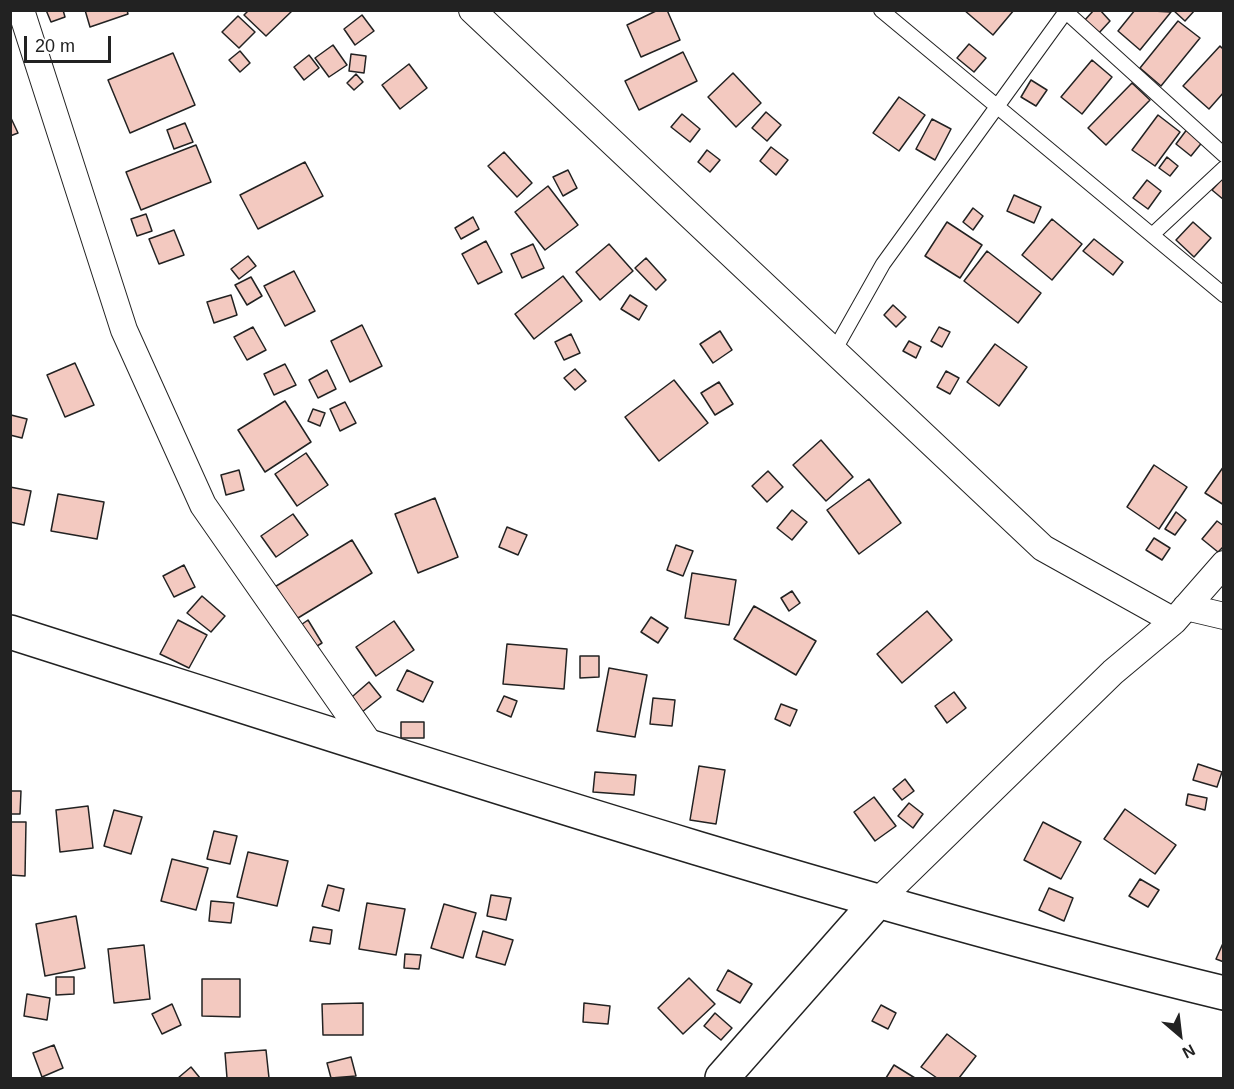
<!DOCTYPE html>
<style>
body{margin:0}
#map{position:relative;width:1234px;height:1089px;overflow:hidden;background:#fff;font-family:Helvetica,sans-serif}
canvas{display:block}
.frame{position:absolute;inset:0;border:12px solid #222;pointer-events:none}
.north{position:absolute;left:1150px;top:1005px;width:60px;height:60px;-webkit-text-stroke:4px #fff;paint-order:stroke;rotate:152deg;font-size:16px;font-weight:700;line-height:24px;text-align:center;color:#222}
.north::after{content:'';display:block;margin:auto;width:21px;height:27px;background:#222;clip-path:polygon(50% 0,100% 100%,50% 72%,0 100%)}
.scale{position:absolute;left:24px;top:36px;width:87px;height:27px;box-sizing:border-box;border:3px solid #222;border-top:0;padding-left:8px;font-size:18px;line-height:21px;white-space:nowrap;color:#222;-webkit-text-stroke:4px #fff;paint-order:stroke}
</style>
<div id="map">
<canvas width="1234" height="1089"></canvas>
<div class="frame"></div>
<div class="north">N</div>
<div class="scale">20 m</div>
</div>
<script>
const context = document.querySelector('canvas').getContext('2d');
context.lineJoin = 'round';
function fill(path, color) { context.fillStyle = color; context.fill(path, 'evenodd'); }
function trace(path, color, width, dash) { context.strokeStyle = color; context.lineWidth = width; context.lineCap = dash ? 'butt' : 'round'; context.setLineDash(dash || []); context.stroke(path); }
const building = new Path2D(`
 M46 10H63L65 17 51 22Z
 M85 10H127L128 14 90 27Z
 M249 10H293L266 36 244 15Z
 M658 10H667L680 40 641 57 627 25Z
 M964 10H1014L993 35Z
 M1094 10H1100L1110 21 1098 34 1084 21Z
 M1135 10 1171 12 1140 50 1118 31Z
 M1173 10H1195L1185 21Z
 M362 15 374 31 355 45 344 29Z
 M238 16 255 32 239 48 222 32Z
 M1178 21 1200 38 1161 86 1140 68Z
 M969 44 986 58 974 72 957 58Z
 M333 45 347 65 329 77 315 58Z
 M1220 46 1224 50V92L1209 109 1183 86Z
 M240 51 250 63 240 72 229 60Z
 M683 52 697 81 639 110 625 81Z
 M173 53 195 105 130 133 108 80Z
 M351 54 366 56 364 73 349 71Z
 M309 55 319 68 304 80 294 67Z
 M1092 60 1112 77 1082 114 1061 97Z
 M409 64 427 88 400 109 382 85Z
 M733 73 761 103 736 127 708 97Z
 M356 74 363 82 354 90 347 83Z
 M1031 80 1047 90 1036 106 1021 97Z
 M1132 83 1150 100 1106 145 1088 128Z
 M899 97 925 115 899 151 873 133Z
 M766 112 781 125 767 141 752 128Z
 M682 114 700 129 690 142 671 127Z
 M1158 115 1180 132 1155 166 1132 150Z
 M10 116 18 133 10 136Z
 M932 119 951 129 935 160 916 149Z
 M185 123 193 142 174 149 167 130Z
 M1188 128 1204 140 1191 156 1176 144Z
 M196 145 211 182 141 210 126 172Z
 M771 147 788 160 776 175 760 161Z
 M707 150 720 160 710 172 698 162Z
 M504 152 532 183 517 197 488 166Z
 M1167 157 1178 166 1170 176 1159 168Z
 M305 162 323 196 258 229 240 195Z
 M568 170 577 188 563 196 553 177Z
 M1224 177V200L1212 190Z
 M1147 180 1161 191 1148 209 1133 198Z
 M548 186 578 225 545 250 515 212Z
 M1014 195 1041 207 1034 223 1007 211Z
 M973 208 983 216 973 230 963 222Z
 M146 214 152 231 137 236 131 219Z
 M473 217 479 229 461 239 455 228Z
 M1052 219 1082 244 1052 280 1022 255Z
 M947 222 982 245 960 278 925 256Z
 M1193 222 1211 238 1194 257 1176 240Z
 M174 230 184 255 159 264 149 239Z
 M1094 239 1123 262 1113 275 1083 251Z
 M486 241 502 272 478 284 462 254Z
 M533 244 544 268 522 278 511 254Z
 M609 244 633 271 600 300 576 272Z
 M987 251 1041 293 1018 323 964 281Z
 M248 256 256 266 239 279 231 269Z
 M646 258 666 280 656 290 635 268Z
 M294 271 315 311 285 326 264 286Z
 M563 276 582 301 534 339 515 314Z
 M251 277 262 296 247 305 235 285Z
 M231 295 237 315 214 323 207 302Z
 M630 295 647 306 639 320 621 309Z
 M893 305 906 317 896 327 884 315Z
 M362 325 382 366 350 382 331 341Z
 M253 327 266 350 247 360 234 337Z
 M939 327 950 332 942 347 931 341Z
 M720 331 732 350 713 363 700 344Z
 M571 334 580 353 564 360 555 342Z
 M909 341 921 347 916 358 903 351Z
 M995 344 1027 367 999 406 967 382Z
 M75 363 94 405 65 417 47 375Z
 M285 364 296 385 274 395 264 374Z
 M575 369 586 381 575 390 564 378Z
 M327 370 336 389 318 398 309 380Z
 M946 371 959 378 950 394 937 387Z
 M674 380 708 423 659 461 625 417Z
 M719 382 733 404 715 415 701 393Z
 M285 401 311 442 265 472 238 430Z
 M345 402 356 423 340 431 330 409Z
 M313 409 325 413 320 426 308 421Z
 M11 415 27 419 22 438 10 435Z
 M821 440 853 477 826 501 793 465Z
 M306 453 328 485 297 506 275 474Z
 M1154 465 1187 487 1159 529 1127 507Z
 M1224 466V505L1205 493Z
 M239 470 244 490 226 495 221 475Z
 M768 471 783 487 767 502 752 486Z
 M869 479 901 523 859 554 827 510Z
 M10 487 31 491 24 525 10 522Z
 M58 494 104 502 97 539 51 531Z
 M435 498 458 557 418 573 395 514Z
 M792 510 807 522 792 540 777 528Z
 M1176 512 1186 520 1175 535 1165 529Z
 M293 514 308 535 276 557 261 536Z
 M1217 521 1224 526V546L1218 552 1202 539Z
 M507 527 527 535 518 555 499 547Z
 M1154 538 1170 548 1162 560 1146 550Z
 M352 540 372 573 293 621 273 588Z
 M676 545 693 551 683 576 667 570Z
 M184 565 195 587 174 597 163 576Z
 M692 573 736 580 729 625 685 618Z
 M792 591 800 603 789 611 781 598Z
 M202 596 225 616 211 632 187 613Z
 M754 606 816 641 796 675 734 639Z
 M927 611 952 640 902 683 877 654Z
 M651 617 668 628 658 643 641 632Z
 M178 620 207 635 189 668 160 654Z
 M308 620 322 643 312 649 298 627Z
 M394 621 414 650 376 676 356 647Z
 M507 644 567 649 564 689 503 684Z
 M580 656H599V677L580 678Z
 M609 668 647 675 635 737 597 731Z
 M407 670 433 682 423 702 397 690Z
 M369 682 381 697 357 716 345 703Z
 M954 692 966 708 947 723 935 706Z
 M504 696 517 701 511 717 497 711Z
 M653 698 675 700 672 726 650 724Z
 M781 704 797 710 790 726 775 719Z
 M401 722H424V738H401Z
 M1198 764 1222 772 1217 787 1193 780Z
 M699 766 725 770 716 824 690 820Z
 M595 772 636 775 634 795 593 792Z
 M905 779 914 791 902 800 893 789Z
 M10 791H21L20 814H10Z
 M1188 794 1207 798 1205 810 1186 805Z
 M874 797 896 826 875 841 854 812Z
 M909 803 923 814 913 828 898 816Z
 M88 806 93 848 60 852 56 810Z
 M1125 809 1176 845 1155 874 1104 839Z
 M114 810 142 817 131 854 104 846Z
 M10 822H26L25 876 10 875Z
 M1043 822 1081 842 1061 879 1024 860Z
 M214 831 237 836 230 864 207 859Z
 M248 852 288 861 277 906 237 897Z
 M172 859 208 868 196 910 161 901Z
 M1140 879 1159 890 1148 907 1129 896Z
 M328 885 344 889 339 911 322 906Z
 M1049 888 1073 898 1064 921 1039 910Z
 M491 895 511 898 506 920 487 916Z
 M211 901 234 903 231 923 209 921Z
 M367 903 405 909 396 955 359 949Z
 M444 904 476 913 463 958 431 948Z
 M76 916 85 968 45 976 36 924Z
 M313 927 332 930 330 944 310 941Z
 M483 931 513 940 505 965 476 957Z
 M1224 941V962L1216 959Z
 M144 945 150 999 114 1003 108 949Z
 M405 954 421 955 419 969 404 968Z
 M728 970 752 984 740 1003 717 990Z
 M56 977H74V994L56 995Z
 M689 978 715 1004 683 1034 658 1008Z
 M202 979H240V1017L202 1016Z
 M27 994 50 998 47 1020 24 1016Z
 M363 1003V1035H323L322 1004Z
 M584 1003 610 1006 608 1024 583 1022Z
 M172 1004 181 1025 162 1034 152 1014Z
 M881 1005 896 1013 888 1029 872 1021Z
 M715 1013 732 1028 721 1040 704 1026Z
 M947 1034 976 1056 959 1078H937L921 1067Z
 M54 1045 63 1068 42 1077 33 1053Z
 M266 1050 269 1078H227L225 1053Z
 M351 1057 356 1076 331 1078 327 1063Z
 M894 1065 915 1078H886Z
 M191 1067 200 1078H178Z`);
const lane = new Path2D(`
 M881 10 1224 295
 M1064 10 1224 155
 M1152 235 1224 168
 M834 351 883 264 1067 10`);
const street = new Path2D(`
 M21 10 124 330 203 505 371 746
 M472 10 1043 548 1174 621
 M1186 607 1224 616
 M877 902 1113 672 1174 621 1224 564`);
const secondary = new Path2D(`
 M10 632C413 760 814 893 1224 993
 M722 1078 877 902`);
fill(building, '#f3c9c0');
trace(building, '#222', 1.5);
trace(lane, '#222', 16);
trace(street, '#222', 28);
trace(secondary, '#222', 36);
trace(lane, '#fff', 14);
trace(street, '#fff', 26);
trace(secondary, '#fff', 33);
</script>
